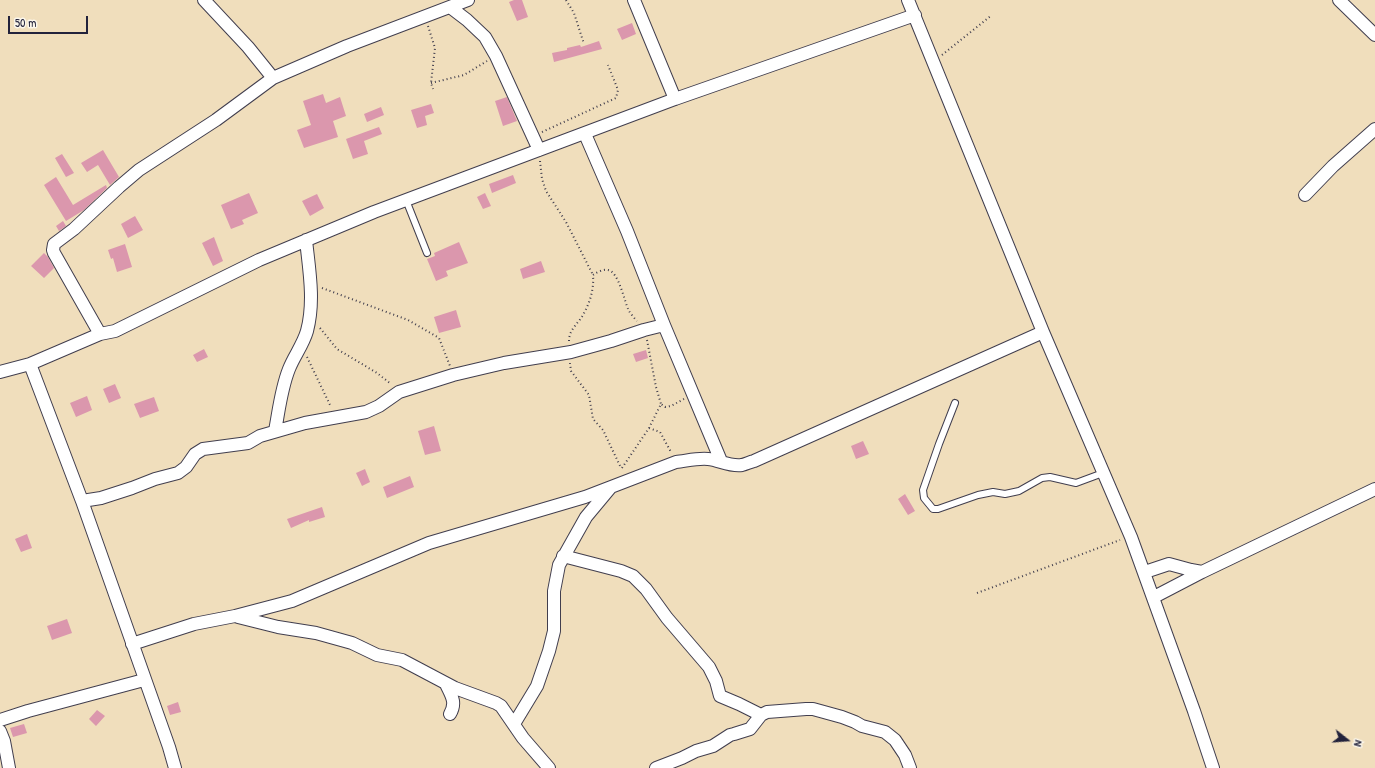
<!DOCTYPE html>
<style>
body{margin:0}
#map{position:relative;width:1375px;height:768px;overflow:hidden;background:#f0debc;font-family:"Patrick Hand",sans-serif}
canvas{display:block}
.north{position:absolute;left:1327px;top:720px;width:40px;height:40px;-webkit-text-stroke:3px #fbf7ec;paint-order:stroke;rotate:107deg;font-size:11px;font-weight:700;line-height:16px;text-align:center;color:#22223b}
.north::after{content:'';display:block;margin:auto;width:14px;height:18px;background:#22223b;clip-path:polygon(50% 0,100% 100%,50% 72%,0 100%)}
.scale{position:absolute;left:8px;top:16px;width:80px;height:18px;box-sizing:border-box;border:2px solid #22223b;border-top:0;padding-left:5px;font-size:12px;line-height:14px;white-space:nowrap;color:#22223b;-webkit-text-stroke:3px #fbf7ec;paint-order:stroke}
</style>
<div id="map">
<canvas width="1375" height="768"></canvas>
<div class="north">N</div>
<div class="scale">50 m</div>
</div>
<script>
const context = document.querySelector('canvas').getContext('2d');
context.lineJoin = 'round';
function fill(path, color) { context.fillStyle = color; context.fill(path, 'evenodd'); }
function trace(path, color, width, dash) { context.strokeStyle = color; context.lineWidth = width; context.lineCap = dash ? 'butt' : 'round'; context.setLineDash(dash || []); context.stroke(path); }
const building = new Path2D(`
 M514 0H522L528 17 517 21 509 2Z
 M632 23 636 34 622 40 617 29Z
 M599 41 602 49 554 62 552 53 567 50V48L580 45 581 47Z
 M323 94 326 103 340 97 346 116 333 121 338 137 304 148 297 130 311 125 303 101Z
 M507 97 517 121 503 126 495 101Z
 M431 104 434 113 425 116 427 125 417 128 411 110Z
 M381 107 384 115 367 122 364 114Z
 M379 127 382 134 364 141 368 154 353 159 346 139Z
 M103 150 119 177 110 185 98 165 87 172 81 163Z
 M62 154 74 173 66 177 55 158Z
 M513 175 516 183 492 193 489 184Z
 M56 177 73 205 106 185 107 188 84 210 66 221 44 185Z
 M249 193 258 213 242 220 244 224 231 229 221 205Z
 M485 193 491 206 483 209 477 197Z
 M317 194 324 208 310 216 302 201Z
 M135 216 143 230 128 238 121 224Z
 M63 221 66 226 59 231 56 226Z
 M214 237 223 261 213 266 202 243Z
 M459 242 468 263 446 271 448 276 436 281 427 259 435 256 434 253Z
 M125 244 132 267 117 272 113 258 111 259 108 250Z
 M44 253 48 257 54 268 44 278 31 266Z
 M541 261 545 272 523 279 520 269Z
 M456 310 461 327 439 333 434 317Z
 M204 349 208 357 197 362 193 355Z
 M646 350 648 358 636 362 633 354Z
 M115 384 121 398 109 403 103 389Z
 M87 396 92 410 76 417 70 403Z
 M154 397 159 411 140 418 134 404Z
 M434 426 441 451 425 455 418 431Z
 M863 441 869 454 856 459 851 446Z
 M365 469 370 482 362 486 356 473Z
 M410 476 414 487 387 498 383 487Z
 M905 494 915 511 908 515 898 499Z
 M322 507 325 517 309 522V520L291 528 287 519Z
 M27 534 32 548 21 552 15 539Z
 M67 619 72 633 52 640 47 626Z
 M178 702 181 712 170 715 167 706Z
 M97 710 105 716 96 726 89 719Z
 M24 724 27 733 13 737 10 728Z`);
const path = new Path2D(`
 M566 0 574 13 584 44
 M428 26 435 48 431 83 433 89
 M942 55 992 15
 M431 83 464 75 487 61
 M542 132 616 98 618 90 608 65
 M540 161 542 179 546 191 566 222 593 275
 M322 288 408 320 439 338 450 366
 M320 328 337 349 377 373 391 384
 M647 340 656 387 661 404
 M569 341C569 328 580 323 585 311 591 300 594 287 593 275 597 272 603 269 608 270 619 272 624 301 629 311 631 314 634 318 637 321
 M307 357 331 407
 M570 363 571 371 589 395 593 419 603 430 621 468
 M649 428 660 432 671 452
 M622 468 649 428 661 404 665 407 671 406 684 399
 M977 593 1120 540`);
const service = new Path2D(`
 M406 200 427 253
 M955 403 939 444 923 490 924 498 933 509H938L978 495 993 492 1005 494 1019 491 1042 478 1050 477 1076 483 1103 473`);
const minor = new Path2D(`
 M204 0 248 47 273 78
 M634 0 675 99
 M908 0 1043 332 1131 537 1194 711 1213 768
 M1339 0 1375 35
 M450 7 467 20 485 37 496 56 539 150
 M585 134 627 231 664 325 721 461
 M1305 195 1333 166 1375 129
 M100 334 54 253 53 250 54 244 74 229 119 187 139 170 216 120 273 78 347 46 468 0
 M30 364 82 501 169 747 175 768
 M0 372 30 364 100 334 115 331 259 260 374 212 675 99 915 15
 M275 431C279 410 281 389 289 369 294 356 303 345 307 331 315 301 309 269 306 240
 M82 501 101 498 132 488 155 479 178 473 186 467 195 454 203 449 248 443 260 436 305 423 366 412 379 406 399 392 453 375 504 363 571 352 611 341 644 330 664 325
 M563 556 621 571 633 576 646 589 667 618 709 667 716 681 720 696 739 704 761 715
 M1145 572 1169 564 1191 570 1202 572 1375 489
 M1154 597 1202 572
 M238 617 278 627 316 633 352 643 377 655 402 660 455 688 496 703 501 706 523 738 549 768
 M132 644 194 624 235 616 292 601 429 543 585 497 676 462C686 461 697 458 708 459 719 460 730 467 742 465 746 464 750 462 754 461L1043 332
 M446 684C451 695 457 702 450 714
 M0 720 28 711 144 680
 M514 724 537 686 549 651 554 631V591L559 565 586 517 611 487
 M0 731 4 741 9 768
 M656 768 682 758 696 751 713 746 730 735 734 734 750 729 761 715 767 712 806 709H813L842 717 855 722 862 726 885 732 895 740 905 755 910 768`);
fill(building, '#db97ad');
trace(service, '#413e4e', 8);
trace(minor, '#413e4e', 14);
trace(path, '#413e4e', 2, [1, 3]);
trace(service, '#fff', 6);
trace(minor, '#fff', 12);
</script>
